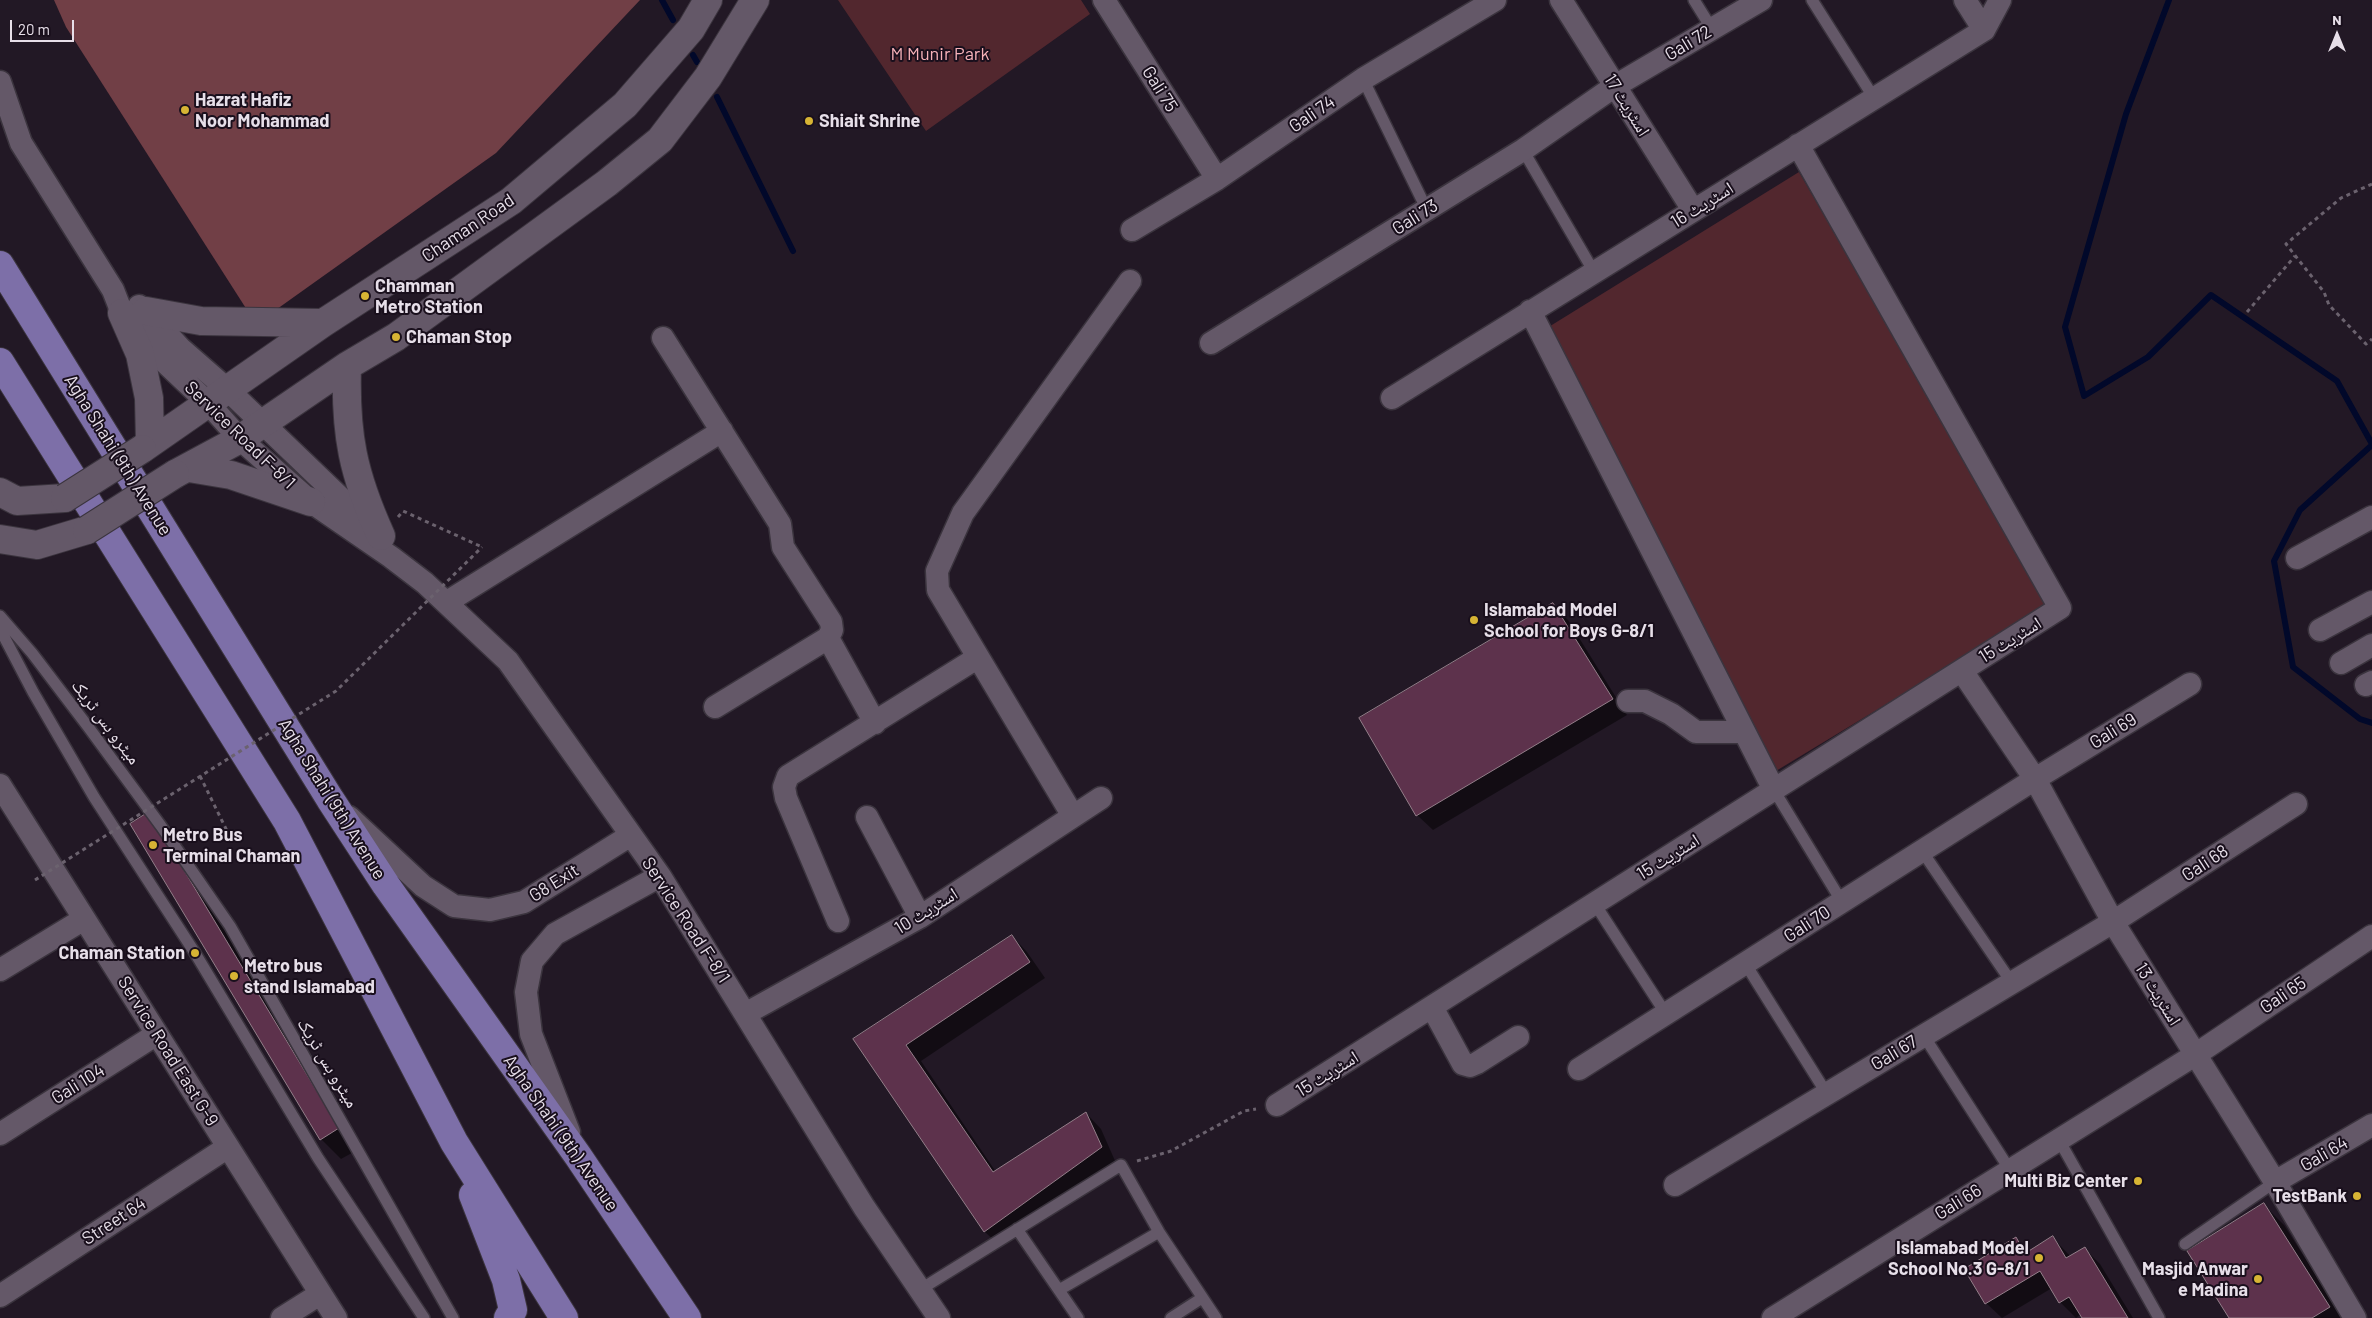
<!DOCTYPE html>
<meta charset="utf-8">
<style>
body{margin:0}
#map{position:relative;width:2372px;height:1318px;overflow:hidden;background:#221825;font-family:Barlow,sans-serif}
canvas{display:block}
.north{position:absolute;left:2312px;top:10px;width:50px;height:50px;-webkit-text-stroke:4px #190f1c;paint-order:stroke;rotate:0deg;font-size:14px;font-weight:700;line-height:20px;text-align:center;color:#e7dfe9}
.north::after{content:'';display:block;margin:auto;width:18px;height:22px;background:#e7dfe9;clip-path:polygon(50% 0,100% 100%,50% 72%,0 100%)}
.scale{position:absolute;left:10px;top:20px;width:64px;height:22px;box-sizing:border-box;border:2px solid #e7dfe9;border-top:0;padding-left:6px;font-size:15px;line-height:18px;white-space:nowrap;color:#e7dfe9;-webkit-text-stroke:4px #190f1c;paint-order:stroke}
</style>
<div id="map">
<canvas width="2372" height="1318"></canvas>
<div class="north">N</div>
<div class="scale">20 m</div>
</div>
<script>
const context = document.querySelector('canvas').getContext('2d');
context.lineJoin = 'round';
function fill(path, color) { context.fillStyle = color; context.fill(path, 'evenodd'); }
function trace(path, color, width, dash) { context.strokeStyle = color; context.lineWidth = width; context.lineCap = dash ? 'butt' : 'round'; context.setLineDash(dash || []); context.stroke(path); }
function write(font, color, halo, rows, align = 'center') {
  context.font = font + ' Barlow,"Noto Naskh Arabic",sans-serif'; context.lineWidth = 4; context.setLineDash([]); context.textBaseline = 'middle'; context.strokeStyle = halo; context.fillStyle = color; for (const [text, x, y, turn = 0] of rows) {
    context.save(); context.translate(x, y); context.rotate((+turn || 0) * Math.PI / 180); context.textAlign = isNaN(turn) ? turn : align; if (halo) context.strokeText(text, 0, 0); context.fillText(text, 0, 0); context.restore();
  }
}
const green = new Path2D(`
 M838 0H1081L1090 14 926 131Z
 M1799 172 2050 605 1771 774 1547 328Z`);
const forest = new Path2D(`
 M54 0H640L496 153 256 324 66 27Z`);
const shadow = new Path2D(`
 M1553 605 1568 620 1627 715 1433 830 1417 815Z
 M132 824 170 834 359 1149 341 1159 321 1139Z
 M1012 936 1027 952 1045 978 921 1061 996 1172 1086 1113 1101 1129 1116 1163 1001 1247 985 1232 854 1039Z
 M2263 1204 2284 1225 2343 1318H2230Z
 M2053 1238 2071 1257 2085 1249 2100 1264 2133 1318H2084L2081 1314 2076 1318 2060 1302 2052 1288 2002 1318 1986 1303 2016 1239 2029 1252Z`);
const stream = new Path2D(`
 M662 0 673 20
 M2169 0 2126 114 2065 327 2084 396 2148 357 2211 295 2337 381 2372 444
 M693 55 697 62
 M717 97 793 251
 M2372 445 2300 510 2274 561 2293 667 2360 719 2372 723`);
const building = new Path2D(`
 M1553 603 1613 699 1416 816 1359 718Z
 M149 812 339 1128 320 1140 130 824Z
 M1012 935 1030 962 906 1045 993 1172 1086 1112 1102 1147 984 1232 853 1039Z
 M2264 1203 2330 1307 2312 1318H2229L2187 1251Z
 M2053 1236 2066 1258 2085 1247 2128 1318H2082L2069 1297 2059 1303 2040 1271 1985 1304 1964 1269 2016 1237 2025 1253Z`);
const path = new Path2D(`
 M2372 184 2341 198 2286 244 2324 292 2329 305 2366 344 2372 339
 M2247 312 2295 256
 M398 517 403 511 482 547
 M200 776 230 837
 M1137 1161 1171 1151 1244 1111 1256 1109`);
const lane = new Path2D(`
 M1694 0 1712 29
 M1812 0 1874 98
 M1363 79 1427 210
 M1523 150 1594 272
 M0 616 32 653 89 728 161 826 230 926 453 1318
 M0 629 33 692 94 797 195 953 318 1158 424 1318
 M1774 790 1842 902
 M1922 851 2012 983
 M1595 904 1666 1014
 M1745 963 1827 1094
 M1924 1036 2010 1170
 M2059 1140 2159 1318
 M1017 1229 1078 1318
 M2185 1244 2275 1182
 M921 1289 1121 1165 1159 1232 1216 1318
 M1059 1290 1159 1232
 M1171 1318 1202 1298`);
const street = new Path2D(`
 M1104 0 1217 179
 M1561 0 1693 210
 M1965 0 1984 30
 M0 82 21 143 113 290 122 313 155 353 208 403 240 439 311 502 391 557 425 583 508 661 660 876 864 1207 939 1318
 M1132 230 1217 179 1363 79 1495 0
 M139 306 146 311 180 348 228 390 376 532
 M1530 311 1774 790
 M663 338 780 524 783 547 831 622 832 630 828 638 875 723
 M1211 343 1523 150 1615 86 1761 0
 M1392 398 1984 30 2000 0
 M2297 558 2372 517
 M447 602 722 431
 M2320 630 2372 602
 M2341 663 2372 645
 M1962 671 2035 779 2113 922 2275 1182 2355 1318
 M2366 685 2372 682
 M1628 701H1645L1671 714 1696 732H1744
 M715 707 828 638
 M0 785 336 1318
 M1073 816 938 590 937 571 963 513 1130 281
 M349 817 423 886 454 906 490 910 524 902 631 835
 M867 817 920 917
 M838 921 786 798 784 787 788 776 977 658
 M0 970 84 919
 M1432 1007 1463 1064 1470 1066 1477 1063 1518 1037
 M745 1014 920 917 1101 798
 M1579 1069 2035 779 2190 684
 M1277 1105 2060 608 1798 145
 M569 1132 531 1034 526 992 532 961 555 934 660 876
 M0 1134 157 1034
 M2275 1182 2372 1125
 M1675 1185 2113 922 2296 804
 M0 1296 228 1147
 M282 1318 320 1294
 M1773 1318 2195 1055 2372 936`);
const secondary = new Path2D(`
 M146 311 201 321 323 323
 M122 313 140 354 149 398 150 443
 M347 366C345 435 353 474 381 536
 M142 449 323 323 511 201 625 105 691 29 708 0
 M189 468 231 475 311 502
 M175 474 240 439 347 366 396 337 607 183 660 140 708 77 755 0
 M0 492 17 501 65 498
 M0 539 37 545 87 530`);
const primary = new Path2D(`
 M0 265 330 799 386 885 578 1156 687 1318
 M0 362 287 821 454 1142 564 1318
 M473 1195 506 1280 513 1310 508 1318`);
const pathBridge = new Path2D(`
 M35 880 336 691 482 547`);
const secondaryBridge = new Path2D(`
 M65 498 142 449
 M87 530 175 474`);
const markers = [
 [185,110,5,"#d7b434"],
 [809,121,5,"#d7b434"],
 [365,296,5,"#d7b434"],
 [396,337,5,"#d7b434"],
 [1474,620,5,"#d7b434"],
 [153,845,5,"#d7b434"],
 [195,953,5,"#d7b434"],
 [234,976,5,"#d7b434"],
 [2138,1181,5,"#d7b434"],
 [2357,1196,5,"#d7b434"],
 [2039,1258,5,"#d7b434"],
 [2258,1279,5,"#d7b434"]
];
const streetNames = [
 ["Gali 72",1688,43,-31],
 ["Gali 75",1160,89,58],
 ["اسٹریٹ 17",1627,105,58],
 ["Gali 74",1312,114,-34],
 ["اسٹریٹ 16",1702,205,-32],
 ["Gali 73",1415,217,-32],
 ["Chaman Road",468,228,-34],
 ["Service Road F-8/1",240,435,44],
 ["Agha Shahi (9th) Avenue",118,455,58],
 ["اسٹریٹ 15",2010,640,-32],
 ["میٹرو بس ٹریک",106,722,53],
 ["Gali 69",2113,731,-32],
 ["Agha Shahi (9th) Avenue",332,799,58],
 ["اسٹریٹ 15",1668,857,-32],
 ["Gali 68",2205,863,-33],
 ["G8 Exit",554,883,-32],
 ["اسٹریٹ 10",926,911,-32],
 ["Service Road F-8/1",686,920,57],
 ["Gali 70",1807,924,-33],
 ["اسٹریٹ 13",2158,994,58],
 ["Gali 65",2283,995,-34],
 ["Service Road East G-9",168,1051,58],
 ["Gali 67",1894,1053,-31],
 ["میٹرو بس ٹریک",328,1063,59],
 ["اسٹریٹ 15",1327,1074,-32],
 ["Gali 104",78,1084,-32],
 ["Agha Shahi (9th) Avenue",561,1133,55],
 ["Gali 64",2324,1154,-30],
 ["Gali 66",1958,1202,-32],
 ["Street 64",114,1221,-33]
];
const parkNames = [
 ["M Munir Park",940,54]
];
const poiNames = [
 ["Hazrat Hafiz",195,100],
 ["Noor Mohammad",195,121],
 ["Shiait Shrine",819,121],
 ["Chamman",375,286],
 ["Metro Station",375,307],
 ["Chaman Stop",406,337],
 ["Islamabad Model",1484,610],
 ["School for Boys G-8/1",1484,631],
 ["Metro Bus",163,835],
 ["Terminal Chaman",163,856],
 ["Chaman Station",185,953,"right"],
 ["Metro bus",244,966],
 ["stand Islamabad",244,987],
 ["Multi Biz Center",2128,1181,"right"],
 ["TestBank",2347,1196,"right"],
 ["Islamabad Model",2029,1248,"right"],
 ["School No.3 G-8/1",2029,1269,"right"],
 ["Masjid Anwar",2248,1269,"right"],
 ["e Madina",2248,1290,"right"]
];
fill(green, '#52272e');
fill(forest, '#713f46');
fill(shadow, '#0007');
trace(stream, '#01082a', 6);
fill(building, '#5d324c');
trace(building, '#937e89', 1);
trace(lane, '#3b343e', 14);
trace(street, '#3b343e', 25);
trace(secondary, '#3b343e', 30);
trace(primary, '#3b343e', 30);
trace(path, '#6b626e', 3, [4, 4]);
trace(lane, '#645868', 11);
trace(street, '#645868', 22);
trace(secondary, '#645868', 28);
trace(primary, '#7d6fa8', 28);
trace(secondaryBridge, '#3b343e', 30, []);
trace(pathBridge, '#6b626e', 3, [4, 4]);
trace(secondaryBridge, '#645868', 28);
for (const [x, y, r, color] of markers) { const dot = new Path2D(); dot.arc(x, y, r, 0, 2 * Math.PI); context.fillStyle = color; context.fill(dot); trace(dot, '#190f1c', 2); }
write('18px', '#e7dfe9', '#190f1c', streetNames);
write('18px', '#f7b2b9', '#190f1c', parkNames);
write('bold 18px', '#e7dfe9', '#190f1c', poiNames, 'left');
</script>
